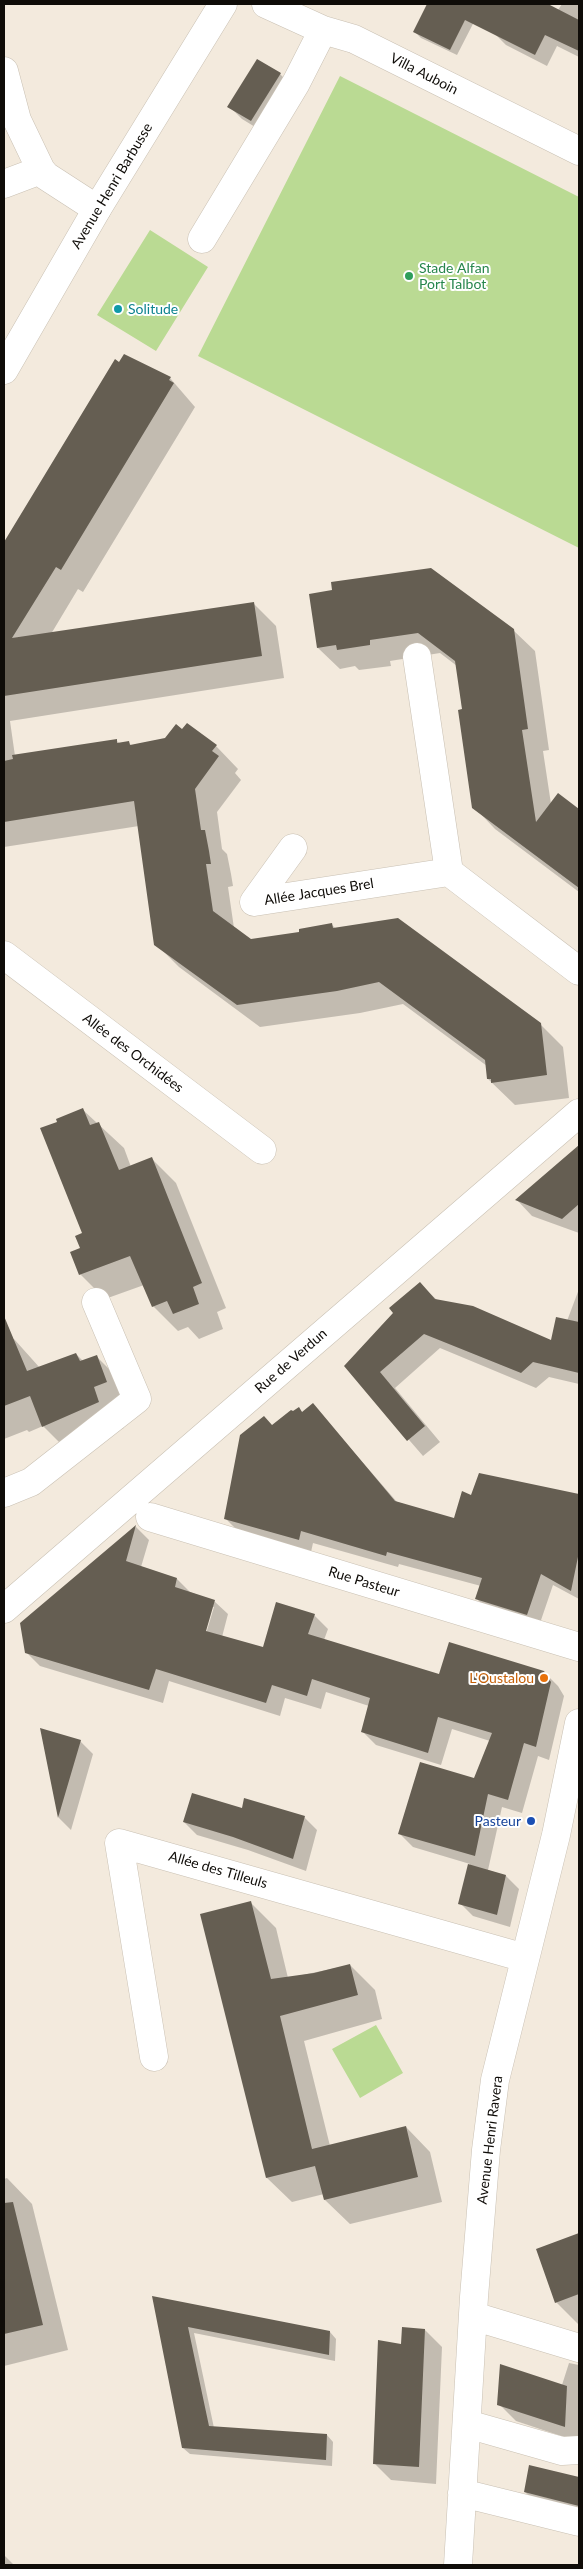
<!DOCTYPE html>
<meta charset="utf-8">
<style>
body{margin:0}
#map{position:relative;width:583px;height:2569px;overflow:hidden;background:#f3eadd;font-family:Lato,sans-serif}
canvas{display:block}
.frame{position:absolute;inset:0;border:5px solid #0f0c08;pointer-events:none}
</style>
<div id="map">
<canvas width="583" height="2569"></canvas>
<div class="frame"></div>
</div>
<script>
const context = document.querySelector('canvas').getContext('2d');
context.lineJoin = 'round';
function fill(path, color) { context.fillStyle = color; context.fill(path, 'evenodd'); }
function trace(path, color, width, dash) { context.strokeStyle = color; context.lineWidth = width; context.lineCap = dash ? 'butt' : 'round'; context.setLineDash(dash || []); context.stroke(path); }
function write(font, color, halo, rows, align = 'center') {
  context.font = font + ' Lato,sans-serif'; context.lineWidth = 4; context.setLineDash([]); context.textBaseline = 'middle'; context.strokeStyle = halo; context.fillStyle = color; for (const [text, x, y, turn = 0] of rows) {
    context.save(); context.translate(x, y); context.rotate((+turn || 0) * Math.PI / 180); context.textAlign = isNaN(turn) ? turn : align; if (halo) context.strokeText(text, 0, 0); context.fillText(text, 0, 0); context.restore();
  }
}
const green = new Path2D(`
 M340 76 579 197V548L198 356Z
 M150 230 208 267 156 351 97 315Z
 M376 2025 403 2073 360 2098 332 2049Z`);
const shadow = new Path2D(`
 M447 4H453L469 12 476 18 457 55 421 38 415 32 442 13Z
 M509 4H545L558 10 562 4H579V57L557 46 547 66 506 45 494 33Z
 M257 61 280 74 293 87 265 133 242 119 229 106Z
 M115 361 170 378 195 407 83 592 78 589 51 634 253 603 276 626 284 678 10 721 15 756 117 741 120 744 129 743 132 746 166 740 183 731 216 746 238 769 235 773 241 780 217 812 222 849 227 854 231 874 233 886 228 887 234 928 251 941 301 933 332 925 336 929 540 1024 563 1047 569 1098 515 1105 488 1079 487 1066 403 1004 360 1013 260 1027 179 967 156 944 139 826 4 847V547Z
 M311 595 513 630 535 651 549 750 543 751 551 804 577 809 579 806V892L495 829 474 807 457 666 440 653 390 661 391 666 359 670 355 666 340 669 318 648Z
 M83 1110 124 1148 131 1167 152 1159 176 1183 226 1308 217 1312 223 1329 199 1339 188 1327 178 1331 153 1306 144 1285 105 1299 80 1274 84 1234 59 1123Z
 M579 1146V1233L532 1216 517 1200Z
 M420 1284 437 1300 552 1341 567 1321 579 1289V1384L549 1377 536 1388 440 1348 395 1388 440 1442 423 1456 345 1366Z
 M14 1339 40 1368 76 1354 83 1361 96 1356 122 1382 119 1413 124 1428 69 1452 43 1426 29 1432 27 1430 4 1439V1343Z
 M313 1405 397 1502 455 1520 472 1496 479 1474 579 1495V1599L553 1585 539 1626 489 1611 477 1599 481 1586 399 1564 398 1567 313 1543 311 1552 238 1531 225 1518 272 1426 299 1409 303 1413Z
 M136 1527 149 1540 141 1567 177 1579 190 1592 214 1601 228 1614 222 1637 264 1648 314 1615 328 1629 324 1640 440 1676 544 1672 558 1686 564 1696 549 1760 538 1756 522 1813 502 1807 488 1870 506 1876 519 1889 510 1927 473 1916 460 1903 470 1864 413 1847 399 1833 475 1780 490 1741 452 1729 441 1765 376 1745 362 1731 369 1706 326 1692 321 1709 285 1698 280 1716 169 1681 163 1703 40 1666 26 1652 22 1624ZM211 1607H214L205 1637H203Z
 M41 1730 80 1741 93 1754 71 1830 59 1818Z
 M243 1809 304 1817 317 1830 306 1871 248 1850 197 1835 184 1822Z
 M251 1903 276 1928 288 1978 350 1965 375 1990 382 2019 304 2041 330 2146 406 2127 430 2152 442 2202 350 2224 325 2200 324 2194 292 2202 267 2178Z
 M7 2178 32 2204 68 2350 4 2366V2179Z
 M579 2235V2325L556 2302 538 2249Z
 M154 2298 330 2332 336 2339 335 2361 194 2333 214 2428 327 2435 333 2442 332 2466 190 2454 183 2448Z
 M425 2330 442 2347 436 2484 391 2480 374 2463 403 2345Z
 M569 2363 579 2365V2442L516 2421 499 2404 562 2385Z
 M530 2467 579 2478V2518L542 2509 525 2492Z
 M4 2555 14 2565H4Z`);
const building = new Path2D(`
 M427 4H548L579 20V51L545 35 535 55 465 20 450 50 413 32Z
 M257 59 281 73 251 121 227 107Z
 M124 354 171 377 169 380 174 383 61 570 56 567 12 638 254 602 262 656 4 696V542L115 359 119 362Z
 M431 568 514 629 528 729 522 730 536 822 558 793 579 809V888L472 808 458 710 462 709 455 661 418 633 370 640V645L337 650 336 645 317 648 309 594 332 590 331 582Z
 M187 723 217 745 212 751 219 756 195 789 201 830H205L209 851 211 864H206L213 911 251 939 299 932V929L332 923 333 928 398 918 541 1023 547 1075 491 1083V1079H487L485 1060 379 982 337 991 237 1005 154 945 134 801 4 822V761L13 759 12 755 117 739V743L129 741 130 745 165 738 176 724 182 729Z
 M83 1108 90 1125 99 1122 119 1170 152 1157 202 1283 193 1287 199 1304 173 1314 167 1301 152 1307 130 1256 79 1275 70 1252 80 1248 75 1236 82 1233 40 1128 57 1122 56 1119Z
 M579 1145V1204L562 1219 515 1200Z
 M420 1282 435 1299 473 1306 551 1340 556 1317 579 1322V1373L533 1362 521 1373 424 1334 380 1372 425 1426 407 1441 344 1366 393 1313 389 1308Z
 M4 1316 27 1371 76 1353 80 1361 97 1355 107 1382 94 1387 99 1402 42 1427 30 1396 4 1406Z
 M313 1403 395 1501 454 1518 462 1491 471 1495 479 1473 579 1494V1552L571 1591 541 1574 527 1615 475 1599 482 1578 387 1552 386 1556 301 1531 299 1540 224 1519 240 1435 264 1416 272 1425 291 1410 293 1411 299 1407 302 1412Z
 M136 1525 126 1561 177 1578 175 1587 215 1600 206 1631 263 1647 276 1602 315 1614 308 1634 439 1674 449 1642 544 1671 551 1682 536 1747 524 1743 508 1800 488 1794 475 1856 398 1834 420 1762 474 1778 492 1733 438 1717 428 1753 361 1732 370 1698 312 1679 307 1696 272 1685 266 1703 156 1669 149 1690 25 1653 20 1623Z
 M40 1728 81 1740 58 1818Z
 M192 1793 242 1808 244 1798 305 1816 293 1859 233 1837 183 1822Z
 M468 1864 506 1875 497 1915 458 1904Z
 M251 1901 271 1979 314 1973 350 1964 358 1995 280 2016 312 2149 406 2126 418 2177 324 2200 315 2166 266 2178 200 1914Z
 M13 2202 43 2325 4 2334V2203Z
 M579 2233V2294L555 2303 536 2249Z
 M152 2296 330 2331 329 2355 188 2327 209 2426 327 2434 326 2460 182 2448Z
 M402 2327 425 2329 419 2467 373 2464 378 2340 401 2344Z
 M500 2364 567 2386 565 2427 497 2405Z
 M529 2465 579 2477V2506L524 2492Z`);
const minor = new Path2D(`
 M266 4 323 30 354 39 579 151
 M4 71 17 120 41 170 46 176 97 209
 M4 184 41 170
 M202 239 296 83 323 30
 M417 657 449 872
 M293 848 254 902 449 872 579 971
 M4 955 262 1150
 M4 1493 31 1482 137 1399 96 1302
 M150 1517 579 1647
 M4 1609 579 1113
 M154 2057 119 1843 525 1958
 M473 2316 579 2348
 M467 2424 562 2451 579 2450
 M462 2493 579 2522
 M458 2565 474 2297 486 2150 495 2080 556 1835 579 1723`);
const major = new Path2D(`
 M4 370 97 209 223 4`);
const markers = [
 [409,276,5,"#2e9e5b"],
 [118,309,5,"#0f9aa8"],
 [544,1678,5,"#e8710a"],
 [531,1821,5,"#1a4fb4"]
];
const streetNames = [
 ["Villa Auboin",424,74,27],
 ["Avenue Henri Barbusse",112,186,-59],
 ["Allée Jacques Brel",319,892,-9],
 ["Allée des Orchidées",133,1053,37],
 ["Rue de Verdun",291,1361,-41],
 ["Rue Pasteur",364,1582,17],
 ["Allée des Tilleuls",218,1870,16],
 ["Avenue Henri Ravera",490,2140,-83]
];
const leisureNames = [
 ["Stade Alfan",419,268],
 ["Port Talbot",419,284]
];
const cultureNames = [
 ["Solitude",128,309]
];
const foodNames = [
 ["L'Oustalou",534,1678]
];
const transitNames = [
 ["Pasteur",521,1821]
];
fill(green, '#bada93');
fill(shadow, '#0003');
fill(building, '#655e52');
trace(minor, '#c9c0b3', 29);
trace(major, '#c9c0b3', 29);
trace(minor, '#fff', 28);
trace(major, '#fff', 28);
for (const [x, y, r, color] of markers) { const dot = new Path2D(); dot.arc(x, y, r, 0, 2 * Math.PI); context.fillStyle = color; context.fill(dot); trace(dot, '#fff', 2); }
write('14px', '#0f0c08', '#fff', streetNames);
write('14px', '#27864d', '#fff', leisureNames, 'left');
write('14px', '#0d838f', '#fff', cultureNames, 'left');
write('14px', '#c56008', '#fff', foodNames, 'right');
write('14px', '#164399', '#fff', transitNames, 'right');
</script>
